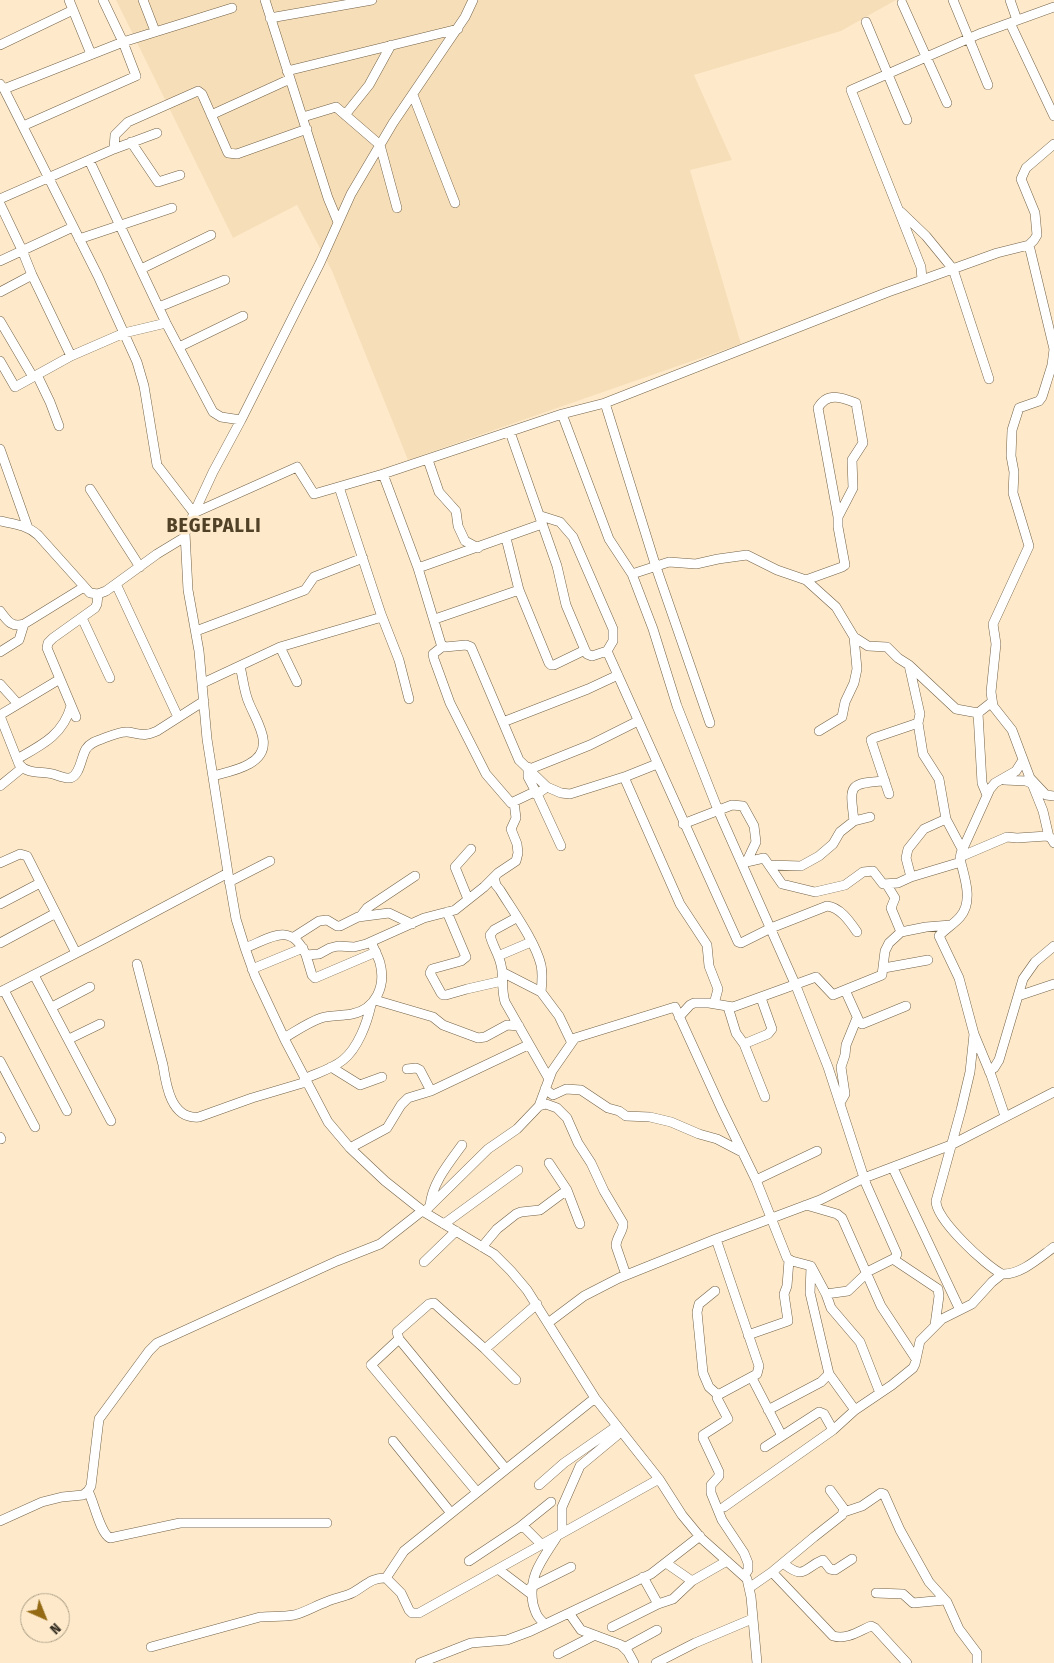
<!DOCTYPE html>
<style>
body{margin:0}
#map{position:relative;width:1054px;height:1663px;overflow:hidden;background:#feeacb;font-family:"Fira Sans Condensed",sans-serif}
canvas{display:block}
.north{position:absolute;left:20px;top:1593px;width:50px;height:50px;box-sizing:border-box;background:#feeacb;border:1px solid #ac9e86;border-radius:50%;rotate:136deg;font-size:14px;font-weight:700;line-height:20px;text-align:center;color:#322b1f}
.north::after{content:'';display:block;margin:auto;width:18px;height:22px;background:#946a15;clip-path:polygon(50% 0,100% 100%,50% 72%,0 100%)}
</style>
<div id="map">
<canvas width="1054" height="1663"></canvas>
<div class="north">N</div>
</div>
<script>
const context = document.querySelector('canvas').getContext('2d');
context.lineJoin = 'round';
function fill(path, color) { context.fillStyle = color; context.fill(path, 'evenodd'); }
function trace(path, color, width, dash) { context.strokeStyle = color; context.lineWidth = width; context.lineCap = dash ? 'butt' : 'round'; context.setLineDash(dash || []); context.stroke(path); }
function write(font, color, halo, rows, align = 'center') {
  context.font = font + ' "Fira Sans Condensed",sans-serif'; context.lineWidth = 5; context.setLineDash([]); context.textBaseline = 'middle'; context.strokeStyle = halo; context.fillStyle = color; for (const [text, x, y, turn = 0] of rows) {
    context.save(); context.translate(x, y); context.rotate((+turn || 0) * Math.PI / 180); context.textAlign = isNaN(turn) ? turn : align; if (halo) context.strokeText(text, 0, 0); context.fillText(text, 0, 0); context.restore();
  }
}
const built = new Path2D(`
 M116 0H896L841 31 694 75 732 160 690 170 741 344 408 460 332 271 297 205 233 238Z`);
const street = new Path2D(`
 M69 0 91 54
 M143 0 155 31
 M265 0 328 198 338 222
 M953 0 988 85
 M1010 0 1017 20
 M902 3 947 103
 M270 18 372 0
 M866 22 907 120
 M1010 23 1054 116
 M0 45 73 10
 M287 71 458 29
 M0 84 4 89 98 276 137 362 144 386 157 465 194 513 185 533 188 590 199 651 207 739 228 873 236 919 245 948 255 976 286 1042 328 1122 350 1148 385 1181 424 1212 494 1254 511 1271 527 1290 595 1398 659 1479 682 1515 701 1538 747 1579 751 1597 757 1663
 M4 89 123 42 232 8
 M413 95 455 203
 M211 115 290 79
 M345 115 369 85 391 45
 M303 117 336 107 380 145 397 208
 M23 126 136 76 123 42 103 0
 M131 142 158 182 180 175
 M114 149 115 135 128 122 198 91 202 94 228 153 237 154 307 129
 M89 160 166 323 213 412 221 417 241 420
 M0 199 114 149 157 133
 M0 204 22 250 32 275 71 356
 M901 212 926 236 953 269 989 379
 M79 239 172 208
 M1029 245 1054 349 1052 365 1042 397 1039 401 1019 408 1012 430 1011 456 1014 472 1013 493 1029 546 993 624 996 644 991 692 993 706 1012 730 1030 778 1046 795 1054 796
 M0 261 73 227
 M141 269 211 235
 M922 280 997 253 1029 245 1034 240 1037 235 1035 213 1021 179 1026 168 1054 144
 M0 292 32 275
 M159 307 225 280
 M0 321 33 377
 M179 347 243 316
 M0 361 15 387 71 356 124 333 166 323
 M37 375 50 402 59 426
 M605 403 656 567 710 723
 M510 432 557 566 566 605 585 650 587 654 592 656 607 651 613 641V629L573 537 560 522 541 516
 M0 449 28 528
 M428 460 439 492 456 511 458 526 465 541 478 548
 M383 474 418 568 441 644 445 647 466 645 471 647 519 760 547 787 561 793 570 794 627 776 657 764
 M339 487 381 614 399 660 409 699
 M90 489 140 567
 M194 513 297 467 314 494 383 474 562 414 605 403 888 292 922 280 921 267 851 90 979 34 1054 7
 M194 513 213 472 241 420 320 263 351 194 393 123 465 17 473 0
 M0 521C14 524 27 525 38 535L90 593 98 594 106 591 157 554 185 537
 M506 538 519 590 549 663 551 665H554L585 650
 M418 568 542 524
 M632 574 669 562 696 564 718 559 747 555 777 570 806 580 836 607 854 637 857 669 854 683 845 702 842 717 819 731
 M806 580 842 567 845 565 838 527V517L853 488 852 460 863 443 856 403C841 397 827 392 818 408L838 517
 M116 584 178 717
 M0 611C7 620 11 628 24 624L84 587
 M82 618 110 678
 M435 619 519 590
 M196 631 305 590 314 577 363 558
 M854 637 868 646 887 647 898 658 909 665 920 714 918 723 923 754 939 779 946 819 962 849
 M443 646 433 654 434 659 450 703 486 774 511 803 532 793 537 794 547 787
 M280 647 297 682
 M607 651 738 942 741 943 771 928 827 906C840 907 850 922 857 932
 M0 652 19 640 24 624
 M909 665 956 709 978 713 992 702
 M203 683 280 647 382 617
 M0 684 18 704
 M978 713 982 783 987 795
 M0 715 60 679
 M0 716 19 764C26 773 37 772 47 773 54 773 63 779 70 778 80 776 81 757 86 749 90 743 96 741 102 739 110 736 120 731 128 732 141 734 144 737 157 731L204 701
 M76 717 47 648 48 643 53 638 95 608 97 604 98 594
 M503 722 588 689 618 675
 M17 759C42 745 63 735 71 706
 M528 767V777L537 794 561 846
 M530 769 590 745 638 721
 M213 776C224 773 239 770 249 764 277 749 257 723 249 703 244 692 243 678 240 666
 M624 777 680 904 707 945 709 966 718 989 714 1004
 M1004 780 1026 781 1033 784
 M1033 782V786L1043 811 1049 837
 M0 786 22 768
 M889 794 871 740 874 738 918 723
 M854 821C850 786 847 783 885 781
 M683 824 732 805 743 806 754 826 756 842 747 861
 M960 857 1007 837 1017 838 1047 836 1051 838 1054 843
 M0 863 20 854 27 856 76 953
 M742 863 764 858 782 884 815 892 845 885 863 872 873 871 883 884 898 883 911 877 906 858 908 849 924 829 946 819
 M770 865 801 866 819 856 833 844 840 832 854 821 870 817
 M494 877 496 885 500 890C513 911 535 941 541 965 543 974 542 982 541 992
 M911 877 961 862
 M229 882 270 861
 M468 899 455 867 471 849
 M0 904 40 883
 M447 912 466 957 461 961 432 969 430 973 441 993 443 995H446L467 989 502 981
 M360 917 367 908 415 876
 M516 918 494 930 490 935C492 945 499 954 501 965 504 977 501 989 505 1002L549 1079
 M901 932 926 927 951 925
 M294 937 319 921 327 920 337 926H340L358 917 389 913 412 924
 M0 943 56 913
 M245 948C271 938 291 921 306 955L319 954 330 948 338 946 354 947 366 944 424 918 455 910 484 887 498 873 516 861 518 853 517 844 511 829 516 818 514 802
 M306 955 312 975 315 978 376 952
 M498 956 531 942
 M137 964 163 1065C166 1085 171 1120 199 1117L252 1098 306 1082
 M884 968 928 960
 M252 969 303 948
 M502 972 541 992 559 1016 571 1041
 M34 975 111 1121
 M4 990 67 1111
 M845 990 859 1021 862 1024 906 1006
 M0 992 98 942 228 873
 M1018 996 1054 984
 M375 1000 433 1017 443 1025 478 1038 485 1037 507 1025 519 1026
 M52 1007 90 987
 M728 1007 736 1033 744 1044 765 1097
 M679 1017 690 1005 694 1003H709L733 1007 816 977 833 995 835 994 882 975 885 951 889 943 901 932 891 908 895 898 887 885
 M974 1034 970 1072 961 1110 936 1201C936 1220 986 1266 1002 1274 1021 1275 1040 1257 1054 1247
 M284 1038C296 1031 309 1022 321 1018 331 1015 342 1016 352 1014 376 1009 386 986 380 963 378 956 374 949 371 942
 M69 1039 100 1024
 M744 1044 768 1034 772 1029 761 998
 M0 1061 35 1127
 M331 1067 360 1085 382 1077
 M407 1069 416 1068 420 1070 431 1091
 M989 1071 994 1068 999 1060 1023 979 1035 962 1054 946
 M304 1079C317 1073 332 1069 343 1060 358 1048 367 1023 371 1005
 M545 1089 553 1095 566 1089 581 1090 608 1108 619 1111 626 1116 650 1117 671 1122 699 1134 717 1139 742 1152
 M840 1103 845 1094 841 1067 845 1055 846 1045 857 1018
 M539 1106 546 1104 557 1108 567 1118 578 1143 591 1163 604 1191 623 1223C624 1231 616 1237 616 1246L626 1275
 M1005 1116 991 1075 974 1034 959 978 939 936C945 929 954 924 960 917 974 901 964 876 960 859L961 853 990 789 995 783 1016 771 1023 760
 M0 1137 1 1139
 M350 1148 387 1128 401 1105 408 1098 431 1091 528 1045
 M549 1163 567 1190 580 1224
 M893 1168 960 1310
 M756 1180 817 1151
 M806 1205 837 1214 842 1218 881 1306 916 1359
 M430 1206C432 1183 449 1163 462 1145
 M424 1212 488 1149 517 1129 539 1106 552 1071 575 1038 675 1007 721 1108 756 1180 787 1258 792 1261 811 1266 826 1294 848 1291 869 1271 895 1258 897 1254 866 1184 828 1067 796 986 718 810 677 706 653 629 632 574 609 539 562 414
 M444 1224 518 1170
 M716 1239 759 1366 757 1374 718 1395 717 1398 728 1419 703 1435V1438L719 1472V1476L711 1485V1493L722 1520 744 1553 748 1563V1570L744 1576
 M482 1247 497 1229 516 1214 521 1212 540 1210 567 1190
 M893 1259 938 1289 939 1296 935 1325
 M424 1262 456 1231
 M715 1291 699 1304 697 1312 703 1373 709 1387 718 1395
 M826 1294 831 1308 860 1342 880 1393
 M548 1323 584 1296 619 1278 716 1239 820 1200 864 1178 951 1145 1054 1092
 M748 1335 788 1321 784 1294 787 1286 789 1260
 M399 1339 371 1365 477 1492
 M485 1349 537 1304
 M829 1374 855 1410
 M752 1378 782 1436
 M768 1410 821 1382 829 1374 810 1293 811 1267
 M393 1441 451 1513
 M765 1447 819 1412 824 1414 833 1430
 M506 1469 399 1339 397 1332 429 1304 434 1303 485 1349 516 1380
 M539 1485 564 1463 617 1426
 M88 1491C94 1502 100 1533 110 1538L180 1523H327
 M724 1507 833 1430 855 1410 892 1385 913 1368 915 1364 920 1341 942 1319 972 1304 992 1282 1002 1274
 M844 1512 862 1506 881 1493 884 1494 900 1530 929 1582 947 1602 959 1629 977 1653V1663
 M0 1521 42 1502 62 1497 83 1495 88 1491 91 1486 99 1419 149 1351 157 1343 337 1261 380 1244 422 1211
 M520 1527 551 1502
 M562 1533V1507L580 1466 621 1432
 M469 1561 520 1527 525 1528 542 1545
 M666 1563 692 1581
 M783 1563C805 1581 803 1568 823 1560L830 1569 835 1570 852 1559
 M498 1569 531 1594
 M772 1572 833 1636C847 1640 859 1631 871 1626L875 1628 907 1663
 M643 1577 658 1604
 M386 1578 404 1551 595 1398
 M531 1587 571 1567
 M749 1588 772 1572 814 1537 842 1515 844 1509 830 1490
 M876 1593 903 1594 913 1603 945 1600
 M569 1613 581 1630 621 1645 628 1652 634 1663
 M545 1624C537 1617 536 1614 533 1604 528 1576 542 1560 556 1538
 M612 1627 658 1604 673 1599 692 1581 727 1561
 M151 1647 260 1617C272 1616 283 1617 294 1615 306 1612 315 1606 326 1602 334 1598 344 1597 352 1593 364 1587 371 1577 386 1578L401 1593 409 1610 412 1613H419L659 1479
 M624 1648 657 1630
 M558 1654 595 1635
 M420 1663 471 1643 507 1640 531 1631 651 1574 700 1536
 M656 1663 695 1643 752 1619`);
const districtNames = [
 ["BEGEPALLI",214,526]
];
fill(built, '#f6deb8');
trace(street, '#736146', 10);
trace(street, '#fff', 9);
context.letterSpacing = '1px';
write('bold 20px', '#514126', '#feeacb', districtNames);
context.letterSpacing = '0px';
</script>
